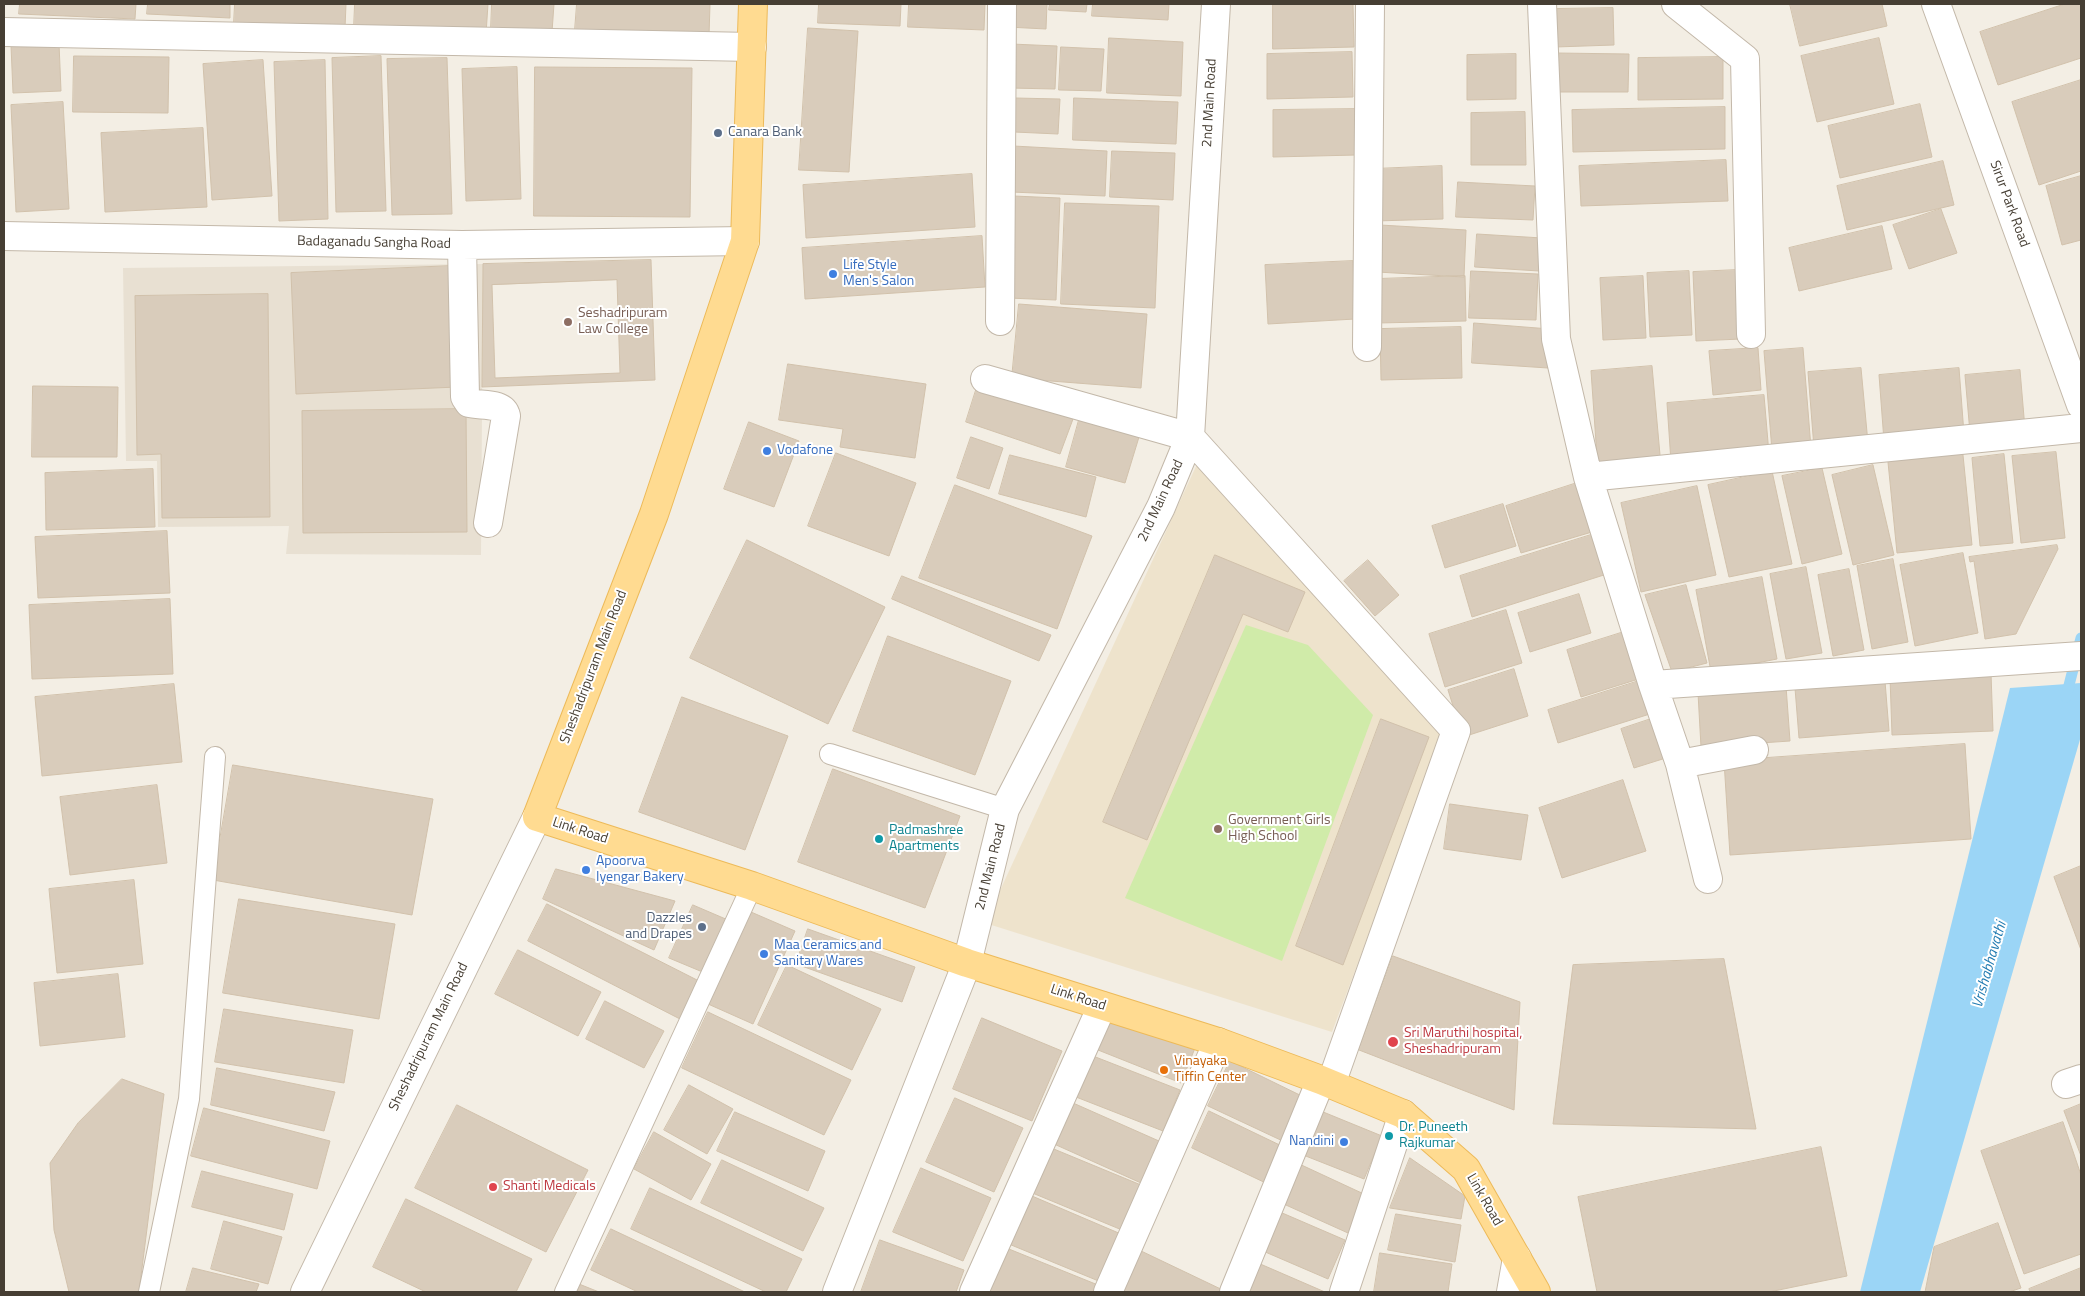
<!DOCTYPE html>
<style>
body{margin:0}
#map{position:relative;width:2085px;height:1296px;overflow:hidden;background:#f3eee4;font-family:"Titillium Web",sans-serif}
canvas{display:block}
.frame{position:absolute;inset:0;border:5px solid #463e33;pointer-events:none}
</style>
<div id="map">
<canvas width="2085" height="1296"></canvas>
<div class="frame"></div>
</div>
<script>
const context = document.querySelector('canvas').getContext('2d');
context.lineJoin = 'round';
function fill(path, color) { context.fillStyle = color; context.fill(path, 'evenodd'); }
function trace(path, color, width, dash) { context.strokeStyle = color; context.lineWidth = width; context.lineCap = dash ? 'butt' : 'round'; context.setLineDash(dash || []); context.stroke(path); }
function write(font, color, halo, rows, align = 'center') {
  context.font = font + ' "Titillium Web",sans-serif'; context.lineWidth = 4; context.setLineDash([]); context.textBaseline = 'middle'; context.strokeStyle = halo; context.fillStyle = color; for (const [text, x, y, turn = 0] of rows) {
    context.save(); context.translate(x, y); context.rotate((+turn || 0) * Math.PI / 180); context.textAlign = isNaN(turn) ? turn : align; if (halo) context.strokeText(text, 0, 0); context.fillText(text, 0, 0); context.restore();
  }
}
const residential = new Path2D(`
 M483 264 481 555 286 554 289 526 158 527 157 461H126L123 268Z`);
const education = new Path2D(`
 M1198 462 1444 734 1332 1032 985 923Z`);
const green = new Path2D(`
 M1246 625 1308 645 1373 715 1282 961 1125 898Z`);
const water = new Path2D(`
 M2081 683V736L1920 1292H1860L2010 688Z`);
const stream = new Path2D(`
 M2066 697 2081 638`);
const building = new Path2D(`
 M20 4H136L135 19 19 14Z
 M148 4H230V18L147 14Z
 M235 4H346L345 28 234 23Z
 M355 4H488L486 34 354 28Z
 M492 4H554L552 32 491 29Z
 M577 4H710L709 36 575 30Z
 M819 4H901L900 26 818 23Z
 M909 4H985L984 30 908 27Z
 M1008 4H1047L1046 29 1007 27Z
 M1050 4H1087L1086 12 1049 10Z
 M1093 4H1169L1168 20 1092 16Z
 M1273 4H1353L1354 47 1273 49Z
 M1790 4H1882L1887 26 1800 46Z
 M2065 4H2081V58L1998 85 1980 32Z
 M1613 8 1614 45 1555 47 1554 9Z
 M808 28 858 31 849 172 799 170Z
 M1109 38 1183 42 1181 96 1107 93Z
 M1879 38 1894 104 1817 122 1801 56Z
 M59 43 61 91 13 93 11 45Z
 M1011 44 1057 46 1055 89 1009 88Z
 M1061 47 1104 49 1101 91 1059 90Z
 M1352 52 1353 97 1267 99V54Z
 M1556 53 1629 54 1628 92H1556Z
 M1516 54V99L1467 100V55Z
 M74 56 169 57 168 113 73 112Z
 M381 56 386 211 336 212 332 58Z
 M1723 57V99L1638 100V58Z
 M447 58 452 214 392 215 387 59Z
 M263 60 272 196 212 200 203 64Z
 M325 60 328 219 279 221 274 62Z
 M517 67 521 199 466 201 462 69Z
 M535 67 692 68 690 217 534 216Z
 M2081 80V171L2039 185 2012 102Z
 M1015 98 1060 99 1058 134 1014 132Z
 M1074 98 1178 102 1176 144 1073 140Z
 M63 102 69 209 16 212 11 105Z
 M1920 104 1932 157 1840 178 1828 126Z
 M1725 107V149L1573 152 1572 110Z
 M1356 109 1357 155 1273 157V110Z
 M1525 112 1526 165H1471V113Z
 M203 128 207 207 105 212 101 133Z
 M1013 146 1107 151 1105 196 1011 192Z
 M1112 151 1175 153 1173 200 1110 197Z
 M1726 160 1728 201 1581 206 1579 166Z
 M1943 161 1954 205 1847 230 1837 186Z
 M1442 166 1443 219 1375 221 1374 169Z
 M972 174 975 227 806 238 803 185Z
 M2081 176V240L2062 245 2046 186Z
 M1458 182 1535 186 1533 220 1456 217Z
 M1013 196 1060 198 1056 300 1008 298Z
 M1065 203 1159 206 1155 308 1061 304Z
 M1941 209 1957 253 1909 269 1893 225Z
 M1380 225 1466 230 1464 277 1377 272Z
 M1882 226 1892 269 1799 291 1789 248Z
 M1477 234 1542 238 1539 271 1475 267Z
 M982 236 985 287 805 299 802 248Z
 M651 260 655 380 482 387 483 264Z
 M1353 261 1355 319 1268 324 1265 265Z
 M452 266 457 387 296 394 291 273Z
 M1737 270 1741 339 1696 341 1693 272Z
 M1471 271 1538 274 1536 320 1469 318Z
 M1689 271 1692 335 1650 337 1647 273Z
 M1465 276 1466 321 1378 323 1377 279Z
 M1643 276 1646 338 1603 340 1600 278Z
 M617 280 620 373 495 378 492 285Z
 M268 294 270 517 162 518 161 454 137 455 135 296Z
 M1019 304 1147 314 1141 388 1012 378Z
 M1474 323 1550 329 1548 368 1472 363Z
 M1461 327 1462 378 1381 380 1380 329Z
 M1758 348 1761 390 1713 395 1709 351Z
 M1803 348 1811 448 1772 451 1764 351Z
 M788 364 926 384 915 458 840 447 843 429 779 420Z
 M1652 366 1661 466 1598 471 1591 371Z
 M1861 368 1868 443 1814 448 1808 372Z
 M1959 368 1964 434 1884 441 1879 375Z
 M2020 370 2025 429 1970 433 1965 375Z
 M33 386 118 387 117 457H32Z
 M977 387 1073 419 1060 454 966 422Z
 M1764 395 1769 454 1671 462 1667 403Z
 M466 409 467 532 303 533 302 411Z
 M1079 420 1139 437 1125 483 1066 467Z
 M749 422 799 441 774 507 724 489Z
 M971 437 1003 448 989 489 957 478Z
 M1962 445 1972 545 1897 553 1887 452Z
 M2056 452 2065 538 2021 543 2012 456Z
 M836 453 916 483 889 556 808 526Z
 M2004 454 2013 543 1980 546 1972 458Z
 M1010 455 1096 477 1086 517 999 494Z
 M1873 465 1894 555 1853 565 1832 475Z
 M1822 468 1842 554 1802 564 1782 476Z
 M153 469 155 527 46 530 45 473Z
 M1772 471 1792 564 1729 577 1708 485Z
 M1577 483 1592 532 1521 553 1506 506Z
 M955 485 1092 536 1057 629 919 578Z
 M1697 486 1716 575 1641 592 1621 503Z
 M1503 504 1516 546 1445 568 1432 526Z
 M167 531 170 593 38 598 35 537Z
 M1594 534 1607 574 1472 617 1460 576Z
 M747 540 885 607 828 724 690 658Z
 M2057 545 2058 549 2016 634 1985 639 1974 561 1970 562 1969 557Z
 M1963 553 1978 633 1915 646 1900 565Z
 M1215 555 1305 592 1288 632 1243 614 1147 840 1103 822Z
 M1893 559 1908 642 1872 649 1857 566Z
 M1368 560 1399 595 1375 616 1344 581Z
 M1806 567 1822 653 1786 659 1770 574Z
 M1849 569 1864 650 1833 656 1818 575Z
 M902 576 1051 635 1039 661 892 599Z
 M1762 577 1777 659 1711 672 1696 590Z
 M1686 585 1707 663 1672 672 1645 595Z
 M1579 594 1591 633 1530 652 1518 613Z
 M170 599 173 674 32 679 29 605Z
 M1506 610 1522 663 1445 687 1429 634Z
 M1627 631 1642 678 1581 697 1567 650Z
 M888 636 1011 681 975 775 853 731Z
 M1514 669 1528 716 1463 737 1448 690Z
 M1991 673 1993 731 1892 735 1890 677Z
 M1642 680 1653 713 1558 743 1548 710Z
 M1885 681 1889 731 1799 738 1795 688Z
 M174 684 182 762 42 776 35 697Z
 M1786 686 1790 741 1701 747 1698 693Z
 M682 697 788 736 745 850 639 812Z
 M1657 717 1669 757 1634 768 1621 729Z
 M1381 719 1429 737 1343 965 1296 946Z
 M1965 744 1971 839 1730 855 1724 761Z
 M233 765 433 799 412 915 213 880Z
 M833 769 960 816 925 908 798 862Z
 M1623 780 1646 851 1562 878 1539 808Z
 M157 785 167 863 70 875 60 797Z
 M1450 804 1528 815 1521 860 1444 849Z
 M2081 866V950L2054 877Z
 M556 869 675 901 654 950 543 899Z
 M134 880 143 964 57 973 49 889Z
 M239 899 395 924 379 1019 223 993Z
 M547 904 699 981 680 1019 528 941Z
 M693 905 728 920 705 973 669 958Z
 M751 912 795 931 753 1024 708 1004Z
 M808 929 915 967 902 1002 796 964Z
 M518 950 601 992 578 1036 495 994Z
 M1393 956 1520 1002 1514 1110 1359 1050Z
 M1724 959 1756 1129 1553 1124 1573 965Z
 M787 965 881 1009 852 1070 758 1025Z
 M118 974 125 1037 40 1046 34 983Z
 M605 1001 664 1031 644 1068 586 1039Z
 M224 1009 353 1030 344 1083 215 1062Z
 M708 1012 851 1080 824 1135 682 1068Z
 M1112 1015 1195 1048 1181 1083 1098 1050Z
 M982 1018 1062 1051 1032 1121 953 1089Z
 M1093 1056 1180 1090 1163 1131 1076 1097Z
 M1230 1061 1308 1099 1287 1143 1208 1106Z
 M217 1068 335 1092 324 1131 211 1105Z
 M122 1079 164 1094 139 1292H69L54 1230 50 1163 78 1123Z
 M689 1085 733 1109 707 1154 664 1130Z
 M955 1098 1023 1128 994 1192 926 1162Z
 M1073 1103 1159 1141 1141 1183 1054 1144Z
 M2081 1104V1156L2064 1111Z
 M457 1105 588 1170 546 1252 415 1188Z
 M1311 1107 1382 1136 1364 1179 1293 1151Z
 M204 1108 330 1141 317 1189 191 1156Z
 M1209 1111 1288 1149 1270 1185 1192 1148Z
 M735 1112 825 1151 808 1191 717 1151Z
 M2063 1122 2081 1175V1254L2024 1274 1981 1151Z
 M654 1132 711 1164 691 1200 634 1169Z
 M1049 1147 1141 1185 1122 1230 1030 1192Z
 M1821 1147 1847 1276 1769 1292H1597L1578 1197Z
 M1410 1158 1465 1196 1461 1219 1390 1208Z
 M722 1160 824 1208 803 1251 701 1203Z
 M1295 1162 1366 1195 1348 1233 1277 1201Z
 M921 1168 991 1198 963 1261 893 1232Z
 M202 1171 293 1194 284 1230 192 1207Z
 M650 1188 802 1259 786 1292H766L631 1229Z
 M1025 1193 1121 1234 1101 1282 1004 1242Z
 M406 1199 532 1259 516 1292H426L373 1267Z
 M1273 1209 1345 1240 1328 1279 1256 1248Z
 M1396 1214 1461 1225 1455 1262 1388 1250Z
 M224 1221 282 1237 268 1284 211 1269Z
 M1998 1223 2021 1288 2009 1292H1925L1934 1247Z
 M611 1229 745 1292H638L591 1270Z
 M880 1240 964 1270 956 1292H861Z
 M999 1245 1098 1285 1095 1292H989Z
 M1139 1250 1227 1292H1119Z
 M1380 1253 1452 1264 1448 1292H1374Z
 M1258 1263 1325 1292H1245Z
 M193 1268 259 1284 256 1292H186Z
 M2081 1268V1292H2030L2029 1289Z
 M579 1284 599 1292H576Z`);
const service = new Path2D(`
 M830 754 1005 809
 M149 1292 189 1099 215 757
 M565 1292 752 886`);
const minor = new Path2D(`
 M1542 4 1556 339 1588 477 1653 685 1680 764 1708 879
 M1676 4 1745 59 1751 334
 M1936 4 2081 405
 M4 32 752 47
 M4 236 462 245 745 241
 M462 245 465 397 469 403C481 406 503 402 506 416L488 523
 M1000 321 1002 4
 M1367 347 1370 4
 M985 379 1190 437
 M1588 477 2081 428
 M1653 685 2081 656
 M1680 764 1754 750
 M2066 1084 2081 1079
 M837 1292 967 963
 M974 1292 1102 1006
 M1108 1292 1218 1042
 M1234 1292 1321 1080
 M1344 1292 1403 1114
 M1511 1292 1517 1258`);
const tertiary = new Path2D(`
 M1190 437 1456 731 1331 1084
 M967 963 1005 809 1161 507 1190 437 1216 4
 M305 1292 537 817`);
const primary = new Path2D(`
 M753 4 745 241 654 514 537 817 752 886 967 963 1218 1042 1321 1080 1403 1114 1466 1169 1536 1292`);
const markers = [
 [718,133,5,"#5c6f8a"],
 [833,274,5,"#3f7fe0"],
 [568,322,5,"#8d6e63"],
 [767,451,5,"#3f7fe0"],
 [1218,829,5,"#8d6e63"],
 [879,839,5,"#0f9aa8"],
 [586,870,5,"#3f7fe0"],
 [702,927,5,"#5c6f8a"],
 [764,954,5,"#3f7fe0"],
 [1393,1042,6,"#e0444e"],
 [1164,1070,5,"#e8710a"],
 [1389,1136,5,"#0f9aa8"],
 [1344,1142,5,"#3f7fe0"],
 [493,1187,5,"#e0444e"]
];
const streetNames = [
 ["2nd Main Road",1210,103,-87],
 ["Sirur Park Road",2009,204,70],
 ["Badaganadu Sangha Road",374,243,1],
 ["2nd Main Road",1161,501,-65],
 ["Sheshadripuram Main Road",594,667,-69],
 ["Link Road",580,831,18],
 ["2nd Main Road",991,867,-76],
 ["Link Road",1078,998,18],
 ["Sheshadripuram Main Road",429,1037,-64],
 ["Link Road",1484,1200,60]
];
const serviceNames = [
 ["Canara Bank",728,133],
 ["Dazzles",692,919,"right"],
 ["and Drapes",692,935,"right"]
];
const shopNames = [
 ["Life Style",843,266],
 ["Men's Salon",843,282],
 ["Vodafone",777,451],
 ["Apoorva",596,862],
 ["Iyengar Bakery",596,878],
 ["Maa Ceramics and",774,946],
 ["Sanitary Wares",774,962],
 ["Nandini",1334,1142,"right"]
];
const educationNames = [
 ["Seshadripuram",578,314],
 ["Law College",578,330],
 ["Government Girls",1228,821],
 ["High School",1228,837]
];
const cultureNames = [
 ["Padmashree",889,831],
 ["Apartments",889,847],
 ["Dr. Puneeth",1399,1128],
 ["Rajkumar",1399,1144]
];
const healthNames = [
 ["Sri Maruthi hospital,",1404,1034],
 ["Sheshadripuram",1404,1050],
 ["Shanti Medicals",503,1187]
];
const foodNames = [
 ["Vinayaka",1174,1062],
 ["Tiffin Center",1174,1078]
];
const waterNames = [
 ["Vrishabhavathi",1990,965,-74]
];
fill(residential, '#e8e0d2');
fill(education, '#eee3cc');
fill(green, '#d0eba9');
fill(water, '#9bd5f6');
trace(stream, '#9bd5f6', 11);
fill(building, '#d9ccbb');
trace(building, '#d1c1ab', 1);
trace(service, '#c3b8a9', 22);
trace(minor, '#c3b8a9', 30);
trace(tertiary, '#c3b8a9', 30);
trace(primary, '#edba59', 30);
trace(service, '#fff', 20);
trace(minor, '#fff', 28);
trace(tertiary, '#fff', 28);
trace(primary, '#ffdb91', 28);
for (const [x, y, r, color] of markers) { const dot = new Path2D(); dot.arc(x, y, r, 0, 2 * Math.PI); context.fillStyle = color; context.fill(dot); trace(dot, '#fff', 2); }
write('14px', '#463e33', '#fff', streetNames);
write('14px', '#4e5e75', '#fff', serviceNames, 'left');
write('14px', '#366cbe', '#fff', shopNames, 'left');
write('14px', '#785e54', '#fff', educationNames, 'left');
write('14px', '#0d838f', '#fff', cultureNames, 'left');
write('14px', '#be3a42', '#fff', healthNames, 'left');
write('14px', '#c56008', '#fff', foodNames, 'left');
write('italic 15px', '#237cb2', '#fff', waterNames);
</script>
